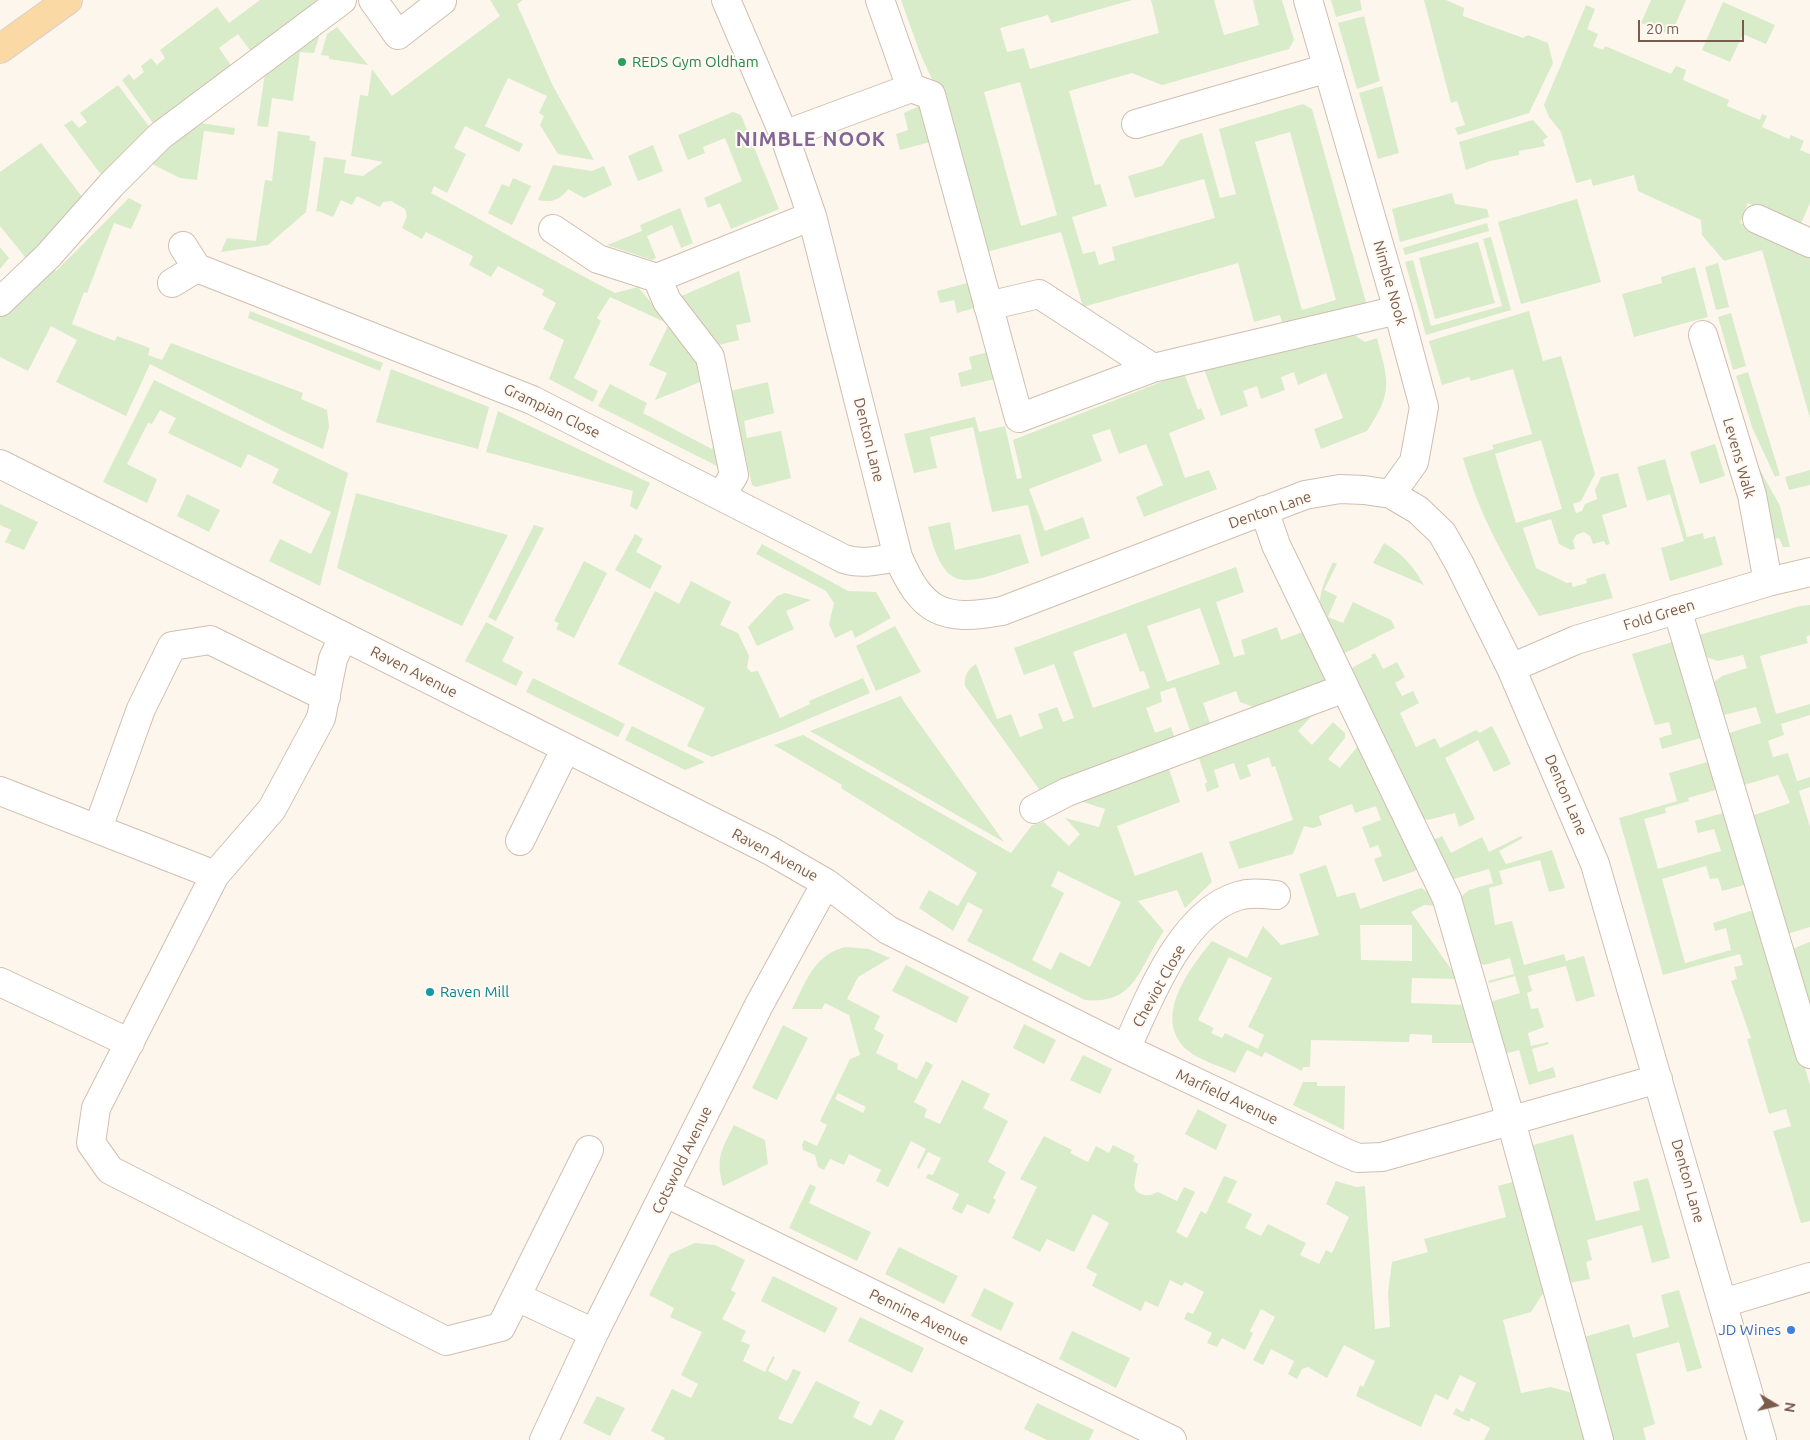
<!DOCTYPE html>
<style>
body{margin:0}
#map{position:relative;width:1810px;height:1440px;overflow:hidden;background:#fdf6ec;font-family:Ubuntu,sans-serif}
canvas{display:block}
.north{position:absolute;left:1750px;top:1380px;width:50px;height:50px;-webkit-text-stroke:4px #fffaf3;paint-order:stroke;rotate:99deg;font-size:14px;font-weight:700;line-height:20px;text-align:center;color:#7a5c4d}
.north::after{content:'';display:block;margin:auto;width:18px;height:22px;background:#7a5c4d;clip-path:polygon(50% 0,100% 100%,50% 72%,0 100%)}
.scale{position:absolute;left:1638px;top:20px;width:106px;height:22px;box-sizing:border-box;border:2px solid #7a5c4d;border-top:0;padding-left:6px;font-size:15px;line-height:18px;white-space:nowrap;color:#7a5c4d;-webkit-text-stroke:4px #fffaf3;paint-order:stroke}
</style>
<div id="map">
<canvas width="1810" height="1440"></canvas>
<div class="north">N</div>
<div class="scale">20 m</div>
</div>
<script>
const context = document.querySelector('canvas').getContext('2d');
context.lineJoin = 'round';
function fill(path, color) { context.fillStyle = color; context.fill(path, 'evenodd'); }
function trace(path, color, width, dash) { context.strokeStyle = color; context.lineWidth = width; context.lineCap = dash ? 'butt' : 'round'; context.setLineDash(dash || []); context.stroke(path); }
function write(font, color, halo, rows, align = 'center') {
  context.font = font + ' Ubuntu,sans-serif'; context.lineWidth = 4; context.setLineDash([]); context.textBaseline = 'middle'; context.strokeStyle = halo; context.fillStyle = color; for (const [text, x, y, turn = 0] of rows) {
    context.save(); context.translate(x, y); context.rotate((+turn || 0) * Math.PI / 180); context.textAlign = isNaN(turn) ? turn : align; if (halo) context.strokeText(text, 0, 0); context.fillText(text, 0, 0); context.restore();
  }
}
const green = new Path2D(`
 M260 0H318L321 5 254 56 238 34 219 48 235 71 158 130 122 80 129 74 134 80 144 72 141 66 151 58 157 65 165 58 160 50 217 7 229 23Z
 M490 0H523L517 4 552 84 594 160 558 154 540 125 544 116 539 113 547 96 508 78 485 126 523 144 519 152 465 126 454 148 466 154 447 193 434 186 431 193C493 226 553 261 615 293L638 287 700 361 705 380 655 400 667 373 649 365 669 324 610 297 597 318 601 321 574 378 598 391 593 402 549 379 564 340 543 329 556 303 542 295 544 290 498 266 491 277 469 265 473 256 426 232 422 239 402 228 407 216 405 209 391 201 383 202 380 207 357 196 352 205 341 200 333 217 318 211 316 213 324 157 346 160 344 173 363 176 383 162 351 156 360 95 368 96 372 69 392 96 500 16Z
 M901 0H1132L1051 23 1048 15 1000 28 1007 52 1024 48 1030 69 1159 33 1151 0H1214L1224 35 1259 25 1253 0H1282L1294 40 1289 49 1162 85 1132 73 1069 91 1095 185 1100 184 1107 206 1072 217 1083 254 1095 251 1099 265 1115 260 1112 247 1215 218 1204 179 1135 198 1128 176 1162 166 1180 140 1202 133 1220 198 1236 194 1219 129 1303 104 1312 109 1367 306 1284 330 1280 315 1254 322 1238 263 1083 307 1061 232 979 254 936 88 920 53ZM1020 82 1057 215 1021 226 984 92ZM1290 132 1336 300 1302 310 1255 142Z
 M1331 0H1360L1362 10 1336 17Z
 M1424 0H1446L1464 8 1463 16 1523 38 1528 35 1548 43 1553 63 1529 113 1458 135 1455 128 1465 125 1457 101 1451 103Z
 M1651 0H1686L1671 35 1641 23Z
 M1723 2 1775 25 1766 44 1743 34 1730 62 1702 50Z
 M1586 5 1595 9 1587 29 1598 34 1593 46 1603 50 1605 46 1671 74 1676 66 1686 70 1683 80 1729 100 1727 106 1760 120 1762 114 1767 116 1762 127 1789 139 1791 135 1804 141 1800 150 1810 154V203L1800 226 1748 203 1740 223 1810 254V418L1762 250 1724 261 1702 235 1701 220 1638 191 1634 175 1593 186 1591 179 1576 183 1561 132 1549 117 1544 105Z
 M1364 16 1380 81 1357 89 1338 23Z
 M337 27 368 65 329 59V56L321 55 327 34Z
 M315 29 319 37 314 53 300 52 293 101 272 98 268 127 257 126 266 67Z
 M118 85 154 133 105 180 64 125 72 120 79 128 87 122 80 113Z
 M1382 86 1399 153 1378 159 1359 93Z
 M924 104 934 141 900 150 896 134 908 130 904 113Z
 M733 112 741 115 779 209 731 229 720 203 708 208 704 198 742 181 725 138 703 147 705 153 688 160 678 135Z
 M1533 120 1548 137 1543 140 1545 146 1519 151V155L1490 161 1466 170 1459 142Z
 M193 122 235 128 234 135 204 131 197 180 180 178 146 161Z
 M278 131 310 136 309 140 316 142 306 212 268 245 221 252 227 238 256 241 265 180 272 181Z
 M41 143 86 202 29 262 0 226V172Z
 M653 145 663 171 638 181 628 156Z
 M553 165 592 171 604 166 612 185 584 198 568 189C561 200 550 203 538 200Z
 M513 178 531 186 512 225 488 213 502 184 509 187Z
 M1452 193 1455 204 1487 209 1489 217 1400 242 1392 209Z
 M129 198 142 205 131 229 114 223 87 293 84 292 72 324 115 341 117 336 150 348 148 355 162 360 171 343 303 393 301 399 327 410 329 427 323 449 287 433 150 364 126 416 56 382 77 340 51 326 28 371 0 357V312L50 265 56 271Z
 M1577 199 1601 282 1521 304 1498 222Z
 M680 208 693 243 681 248 672 225 647 236 656 258 652 260 607 245 642 231 640 225Z
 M1487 223 1489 231 1405 255 1403 248Z
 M1491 237 1511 310 1426 335 1405 262 1413 260 1431 326 1502 306 1483 239Z
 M1478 242 1495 303 1435 319 1419 258Z
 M0 247 9 258 0 269Z
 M1718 263 1729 307 1716 310 1705 267Z
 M1695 267 1708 317 1634 337 1622 294 1662 283 1661 277Z
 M739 271 751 322 736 325 739 340 719 345 677 298Z
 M971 282 978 307 957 313 954 300 940 303 937 291Z
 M250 311 383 363 380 371 248 318Z
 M1529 311 1543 361 1561 356 1595 474 1581 501 1573 504 1576 513 1582 511 1585 504 1597 499 1595 490 1601 477 1618 473 1627 507 1602 515 1610 544 1606 545 1604 541 1593 544 1590 536 1584 532 1576 535 1573 541 1575 549 1571 550 1559 544 1551 519 1523 528 1536 568 1567 583 1571 582 1573 587 1587 583 1586 579 1605 573 1613 598 1539 616C1507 563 1480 518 1463 458L1494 449 1492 445 1532 434 1513 369 1471 381 1469 377 1442 385 1429 341ZM1541 440 1562 509 1516 523 1495 454Z
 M1731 313 1746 366 1733 370 1718 317Z
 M1345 329 1365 342 1377 338C1388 381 1394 391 1367 431L1321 449 1314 429 1343 418 1326 373 1298 385 1294 372 1281 377 1285 390 1261 399 1257 386 1243 391 1248 406 1221 416 1204 369Z
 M988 352 995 379 961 387 958 373 972 369 969 357Z
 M391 369 489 407 478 449 376 422Z
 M1748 372 1780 475 1775 477 1752 427 1736 376Z
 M1184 373 1198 410 1201 408 1205 419 1169 433 1185 478 1209 470 1217 489 1144 517 1136 497 1163 485 1146 444 1119 454 1110 429 1092 435 1102 461 1029 489 1045 531 1083 517 1090 538 1041 557 1028 505 992 512 973 427 930 437 937 468 914 473 904 434 975 417 979 432 1005 426 1017 479 1022 478 1013 440Z
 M154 380 348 473 320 586 269 561 280 539 311 554 331 512 272 483 279 469 248 454 241 468 168 433 176 418 160 410 152 424 148 423 127 464 157 479 147 503 103 482Z
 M768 382 774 413 744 421 747 438 781 431 791 478 756 487 752 485 730 391Z
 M610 384 647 403 643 413 712 449 719 436V467L598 406Z
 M498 411 650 483 637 510 630 506 633 491 486 452Z
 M1715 444 1725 476 1700 484 1690 452Z
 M1665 459 1687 537 1703 533 1704 539 1715 536 1723 565 1670 581 1661 548 1684 541 1670 494 1647 501 1637 467Z
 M1755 461 1780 506 1790 547H1783L1779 538 1771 540Z
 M1810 470V485L1789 490 1785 477Z
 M356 493 508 535 462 626 337 568Z
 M187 494 220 510 209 532 177 516Z
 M0 504 38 522 24 550 5 542 11 530 0 525Z
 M950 522 955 550 1020 534 1029 563C970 581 946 602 928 527Z
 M534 525 544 528 496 621 488 617Z
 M635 534 643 539 636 552 662 566 650 589 615 570Z
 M1384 543C1402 553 1414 567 1424 585L1373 563Z
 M762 544 848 591 876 592 891 618 855 638 852 630 835 638 829 624 834 603 826 591 756 554Z
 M584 561 607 573 574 638 556 629 559 623 554 621Z
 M1333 562 1337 564 1324 590 1337 596 1328 617 1343 623 1353 602 1391 620 1395 628 1341 655C1319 612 1311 608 1333 562Z
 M1236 567 1244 592 1216 602 1234 657 1245 654 1241 640 1277 627 1281 640 1308 630 1334 680 1259 709 1240 702 1236 691 1203 703 1212 729 1192 736 1175 687 1160 692 1162 702 1146 708 1155 733 1171 727 1176 742 1041 792 965 686C964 676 967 670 976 664L997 719 1011 714 1020 737 1043 728 1038 714 1057 707 1063 722 1074 718 1054 664 1024 675 1014 648ZM1200 608 1220 664 1167 682 1147 626ZM1126 633 1140 672 1144 671 1150 688 1093 708 1073 652Z
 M691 581 731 602 720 625 738 633 749 656 747 668 751 672 758 671 780 718 810 704 809 701 863 678 870 693 780 731 712 757 687 746 705 708 618 664 655 591 679 604Z
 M785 593 811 600 786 611 794 629 757 646 748 627 777 596Z
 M1810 605V635L1806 637 1808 643 1760 656 1776 714 1810 704V715L1781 724 1784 735 1768 741 1773 757 1788 753 1797 781 1810 777V787L1799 791 1810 827V927L1787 934 1754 815 1790 803 1778 775 1744 785 1729 733 1761 723 1756 707 1724 715 1714 682 1722 676 1747 668 1743 655 1718 661 1706 657 1699 635 1800 606Z
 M486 622 514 637 502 661 523 672 516 686 465 661Z
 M895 626 921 672 876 691 856 646Z
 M1676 641 1704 737 1662 749 1659 738 1672 734 1669 722 1655 725 1632 654Z
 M1375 653 1383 669 1397 662 1405 677 1395 683 1402 696 1413 691 1419 703 1400 713 1416 747 1435 738 1440 748 1476 730 1479 733 1492 726 1511 764 1494 772 1478 740 1445 758 1475 819 1459 827 1455 813 1428 820 1420 817 1348 670 1372 657 1371 655Z
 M533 678 625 724 618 737 526 692Z
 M901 696 904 702 1004 842 810 731Z
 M1318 709 1298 731 1312 745 1333 722 1345 733V738L1328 759 1340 768 1357 747 1364 746 1422 863 1415 871 1383 882 1374 859 1382 856 1378 845 1370 848 1362 827 1381 820 1376 806 1355 813 1352 804 1319 816 1322 825 1313 828 1304 826 1293 854 1239 869 1229 842 1293 820 1275 766 1272 767 1269 757 1247 765 1251 776 1240 780 1234 763 1214 770 1219 787 1207 792 1205 784 1207 782 1197 753Z
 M632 726 705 762 685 770 625 740Z
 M803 735 1011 853 1032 825 1044 822 1069 846 1080 834 1065 818 1099 827 1105 809 1071 798 1167 763 1180 802 1117 826 1135 876 1202 852 1212 882 1185 908 1177 890 1138 901 1164 931C1139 966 1137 1005 1085 1000L967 941 983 910 968 902 953 931 919 908 929 890 958 906 977 873 841 788 842 785 774 745ZM1058 871 1121 902 1090 967 1060 952 1051 970 1032 960 1064 893 1051 886Z
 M1711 761 1719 789 1688 798 1689 801 1665 808 1666 813 1644 819 1658 869 1721 851 1714 829 1698 833 1695 821 1730 811 1748 880 1744 885 1722 891 1718 878 1710 879 1706 866 1662 879 1685 963 1731 950 1726 928 1715 931 1713 923 1750 911 1759 913 1810 1085V1221L1801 1223 1773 1131 1791 1126 1786 1109 1769 1114 1747 1039 1751 1038 1731 981 1737 979 1734 967 1743 965 1740 954 1663 975 1619 818 1677 801 1669 773Z
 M1442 836 1451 853 1482 837 1489 852 1521 836 1523 838 1499 851 1506 864 1552 850 1565 888 1549 892 1540 860 1499 871 1503 884 1489 888 1495 925 1512 921 1524 965 1564 954 1566 961 1584 956 1595 996 1576 1002 1566 966 1528 976 1532 991 1527 993 1531 1009 1538 1008 1544 1027 1528 1033 1531 1046 1548 1042 1549 1044 1532 1049 1538 1072 1553 1067 1556 1077 1529 1085 1519 1050 1501 1055 1489 1009 1493 1001 1520 993 1515 976 1489 983 1488 981 1514 974 1510 958 1484 965 1475 960 1457 900 1469 890 1493 883 1489 869 1450 880 1431 841Z
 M1326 865 1337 897 1355 892 1360 909 1421 888 1434 896 1437 906 1424 905 1411 912 1458 979 1412 978 1411 1003 1468 1005 1479 1043H1432V1035L1410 1034 1409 1042 1311 1040 1310 1067H1303L1302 1071 1265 1052 1262 1057 1247 1050 1235 1073C1220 1066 1198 1060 1186 1049 1152 1017 1190 968 1212 941L1247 958 1263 926 1281 945 1319 935 1299 874ZM1360 925H1412V961L1361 960ZM1229 957 1272 978 1248 1027 1264 1035 1258 1049 1225 1033 1222 1038 1211 1033 1214 1028 1198 1020Z
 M1810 942V1011L1792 949Z
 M846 947 869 949 890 958 858 977 847 999 880 1016 874 1029 884 1035 876 1053 898 1064 897 1069 917 1079 926 1061 933 1065 914 1102 927 1109 924 1117 940 1124 962 1080 990 1094 983 1108 1008 1121 988 1162 1006 1172 993 1198 996 1200 989 1214 967 1204 962 1214 952 1209 959 1194 926 1178 928 1174 933 1175 941 1158 928 1152 919 1169 917 1167 926 1149 911 1141 888 1187 876 1181 881 1170 849 1154 844 1165 830 1159 824 1170 818 1167 815 1155 803 1150 802 1145 804 1140 817 1146 827 1125 820 1121 850 1059 860 1055 849 1015 825 1003 822 1009H792C806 982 814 954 846 947ZM838 1093 866 1107 863 1113 835 1099Z
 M906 965 969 997 956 1023 892 991Z
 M1024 1024 1056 1040 1044 1064 1013 1048Z
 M783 1025 808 1038 777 1100 752 1088Z
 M1083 1055 1112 1069 1100 1094 1070 1080Z
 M1303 1082H1317V1086H1345L1344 1130 1293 1105Z
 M1198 1109 1227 1125 1216 1150 1185 1134Z
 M734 1125 765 1140 768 1164 723 1186C715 1158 722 1149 734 1125Z
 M1573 1134 1596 1221 1640 1210 1633 1182 1648 1178 1670 1258 1652 1263 1642 1225 1587 1240 1592 1260 1586 1262 1590 1279 1569 1283 1530 1146Z
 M1044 1136 1072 1150 1070 1153 1088 1162 1096 1146 1109 1153 1113 1145 1135 1156 1133 1161 1138 1164 1134 1185 1136 1191C1145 1197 1149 1196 1158 1192L1177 1201 1184 1187 1195 1192 1176 1232 1187 1238 1201 1211 1206 1214 1224 1176 1237 1181 1227 1202 1252 1214 1245 1228 1261 1236 1268 1224 1306 1243 1300 1255 1319 1264 1326 1250 1332 1253 1349 1217 1326 1204 1336 1181 1356 1187 1365 1186 1375 1329 1390 1327 1388 1293 1392 1262 1428 1252 1424 1239 1506 1217 1498 1186 1520 1180 1549 1284 1531 1312 1503 1320 1521 1393 1551 1387 1576 1394 1589 1440H1484L1490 1428 1471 1418 1469 1422 1453 1414 1456 1408 1463 1412 1476 1383 1460 1375 1448 1400 1435 1394 1421 1427 1356 1396 1360 1385 1363 1387 1375 1361 1344 1345 1327 1378 1308 1367 1302 1369 1297 1379 1288 1374 1294 1361 1271 1349 1263 1365 1253 1360 1275 1317 1261 1309 1250 1331 1253 1333 1245 1350 1222 1338 1217 1347 1207 1343 1212 1333 1184 1319 1187 1312 1193 1314 1204 1292 1185 1282 1182 1286 1170 1280 1158 1307 1145 1301 1141 1311 1092 1286 1097 1274 1086 1268 1109 1223 1093 1214 1074 1252 1047 1239 1040 1252 1012 1238 1037 1187 1020 1179Z
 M810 1184 816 1187 809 1203 871 1232 857 1261 789 1228Z
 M695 1243 715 1245 745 1260 731 1290 736 1293 722 1319 746 1331 741 1341 750 1345 743 1361 765 1372 773 1356 775 1357 768 1371 787 1381 793 1369 801 1372 778 1419 792 1424 816 1381 860 1402 853 1417 871 1426 880 1409 904 1421 894 1440H664L665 1438 651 1431 672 1389 691 1398 698 1384 681 1375 702 1332 670 1317 674 1308 649 1295 670 1254Z
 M899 1247 958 1276 944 1304 885 1274Z
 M773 1276 838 1308 825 1333 761 1301Z
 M984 1288 1014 1303 1001 1331 971 1316Z
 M1679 1290 1702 1368 1687 1372 1679 1342 1636 1354 1655 1424 1643 1428 1646 1440H1612L1584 1337 1629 1324 1633 1338 1669 1327 1661 1295Z
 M860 1317 924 1348 912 1373 848 1341Z
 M1072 1331 1130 1358 1116 1388 1059 1359Z
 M597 1396 625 1408 610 1436 583 1423Z
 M1037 1403 1094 1430 1089 1440H1047L1024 1429Z`);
const minor = new Path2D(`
 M373 0 398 35 442 1
 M726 0 784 135 812 216 898 557C922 612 942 622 1002 611L1305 495 1340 489 1364 490 1391 494 1418 510 1442 533 1459 563 1511 668 1595 864 1762 1440
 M880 0 911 88 931 95 1019 418 1153 368 1398 310
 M1308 0 1398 310 1424 407 1414 462 1391 494
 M1136 124 1328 68
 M784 135 911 88
 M1757 219 1810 243
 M553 229 598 259 657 278 812 216
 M183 246 197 268 532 400 844 559C862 565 880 560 898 557
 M657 278 667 301 710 357 734 475 721 496
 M172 283 197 268
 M0 302 48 256 111 185 160 136 342 0
 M988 306 1039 294 1153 368
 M1703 335 1752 495 1768 582
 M0 464 769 850 826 883 888 930 1126 1049 1346 1153 1358 1158 1382 1157 1658 1079
 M1264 510 1276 545 1447 899 1511 1121 1599 1440
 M1677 609 1810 1054
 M343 637 333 659 321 718 272 809 215 875 96 1108 91 1143 110 1170 446 1341 501 1327 589 1150
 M1511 668 1576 640 1768 582 1810 572
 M0 791 215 875
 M1034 809 1067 792 1345 688
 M98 828 141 709 172 646 210 640 326 697
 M520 841 566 748
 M0 982 130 1043
 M1126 1049C1149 999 1181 913 1238 896 1251 892 1263 894 1276 895
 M666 1193 1172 1440
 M517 1297 594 1333
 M1723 1303 1810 1277
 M544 1440 594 1333 759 1005 826 883`);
const major = new Path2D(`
 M0 49 68 0`);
const markers = [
 [622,62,5,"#2e9e5b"],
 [430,992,5,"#0f9aa8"],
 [1791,1330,5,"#3f7fe0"]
];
const leisureNames = [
 ["REDS Gym Oldham",632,62]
];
const streetNames = [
 ["Nimble Nook",1390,283,74],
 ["Grampian Close",552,411,26],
 ["Denton Lane",869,440,76],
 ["Levens Walk",1739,458,74],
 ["Denton Lane",1270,510,-19],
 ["Fold Green",1659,615,-17],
 ["Raven Avenue",414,672,27],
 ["Denton Lane",1566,795,67],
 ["Raven Avenue",775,855,28],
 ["Cheviot Close",1159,986,-61],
 ["Marfield Avenue",1227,1097,25],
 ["Cotswold Avenue",682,1160,-64],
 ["Denton Lane",1688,1181,74],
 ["Pennine Avenue",919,1317,26]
];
const cultureNames = [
 ["Raven Mill",440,992]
];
const shopNames = [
 ["JD Wines",1781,1330]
];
const districtNames = [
 ["NIMBLE NOOK",811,139]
];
fill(green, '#d8ecc9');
trace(minor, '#d1beb0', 30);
trace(major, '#dad1cd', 30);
trace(minor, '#fff', 28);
trace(major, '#fbd9a5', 28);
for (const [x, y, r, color] of markers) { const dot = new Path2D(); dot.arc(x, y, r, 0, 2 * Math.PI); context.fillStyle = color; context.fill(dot); trace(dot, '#fffaf3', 2); }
write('15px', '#27864d', '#fffaf3', leisureNames, 'left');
write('15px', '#7a5c4d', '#fffaf3', streetNames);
write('15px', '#0d838f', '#fffaf3', cultureNames, 'left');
write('15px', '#366cbe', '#fffaf3', shopNames, 'right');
context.letterSpacing = '1px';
write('bold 20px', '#846695', '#fffaf3', districtNames);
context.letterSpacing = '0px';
</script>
